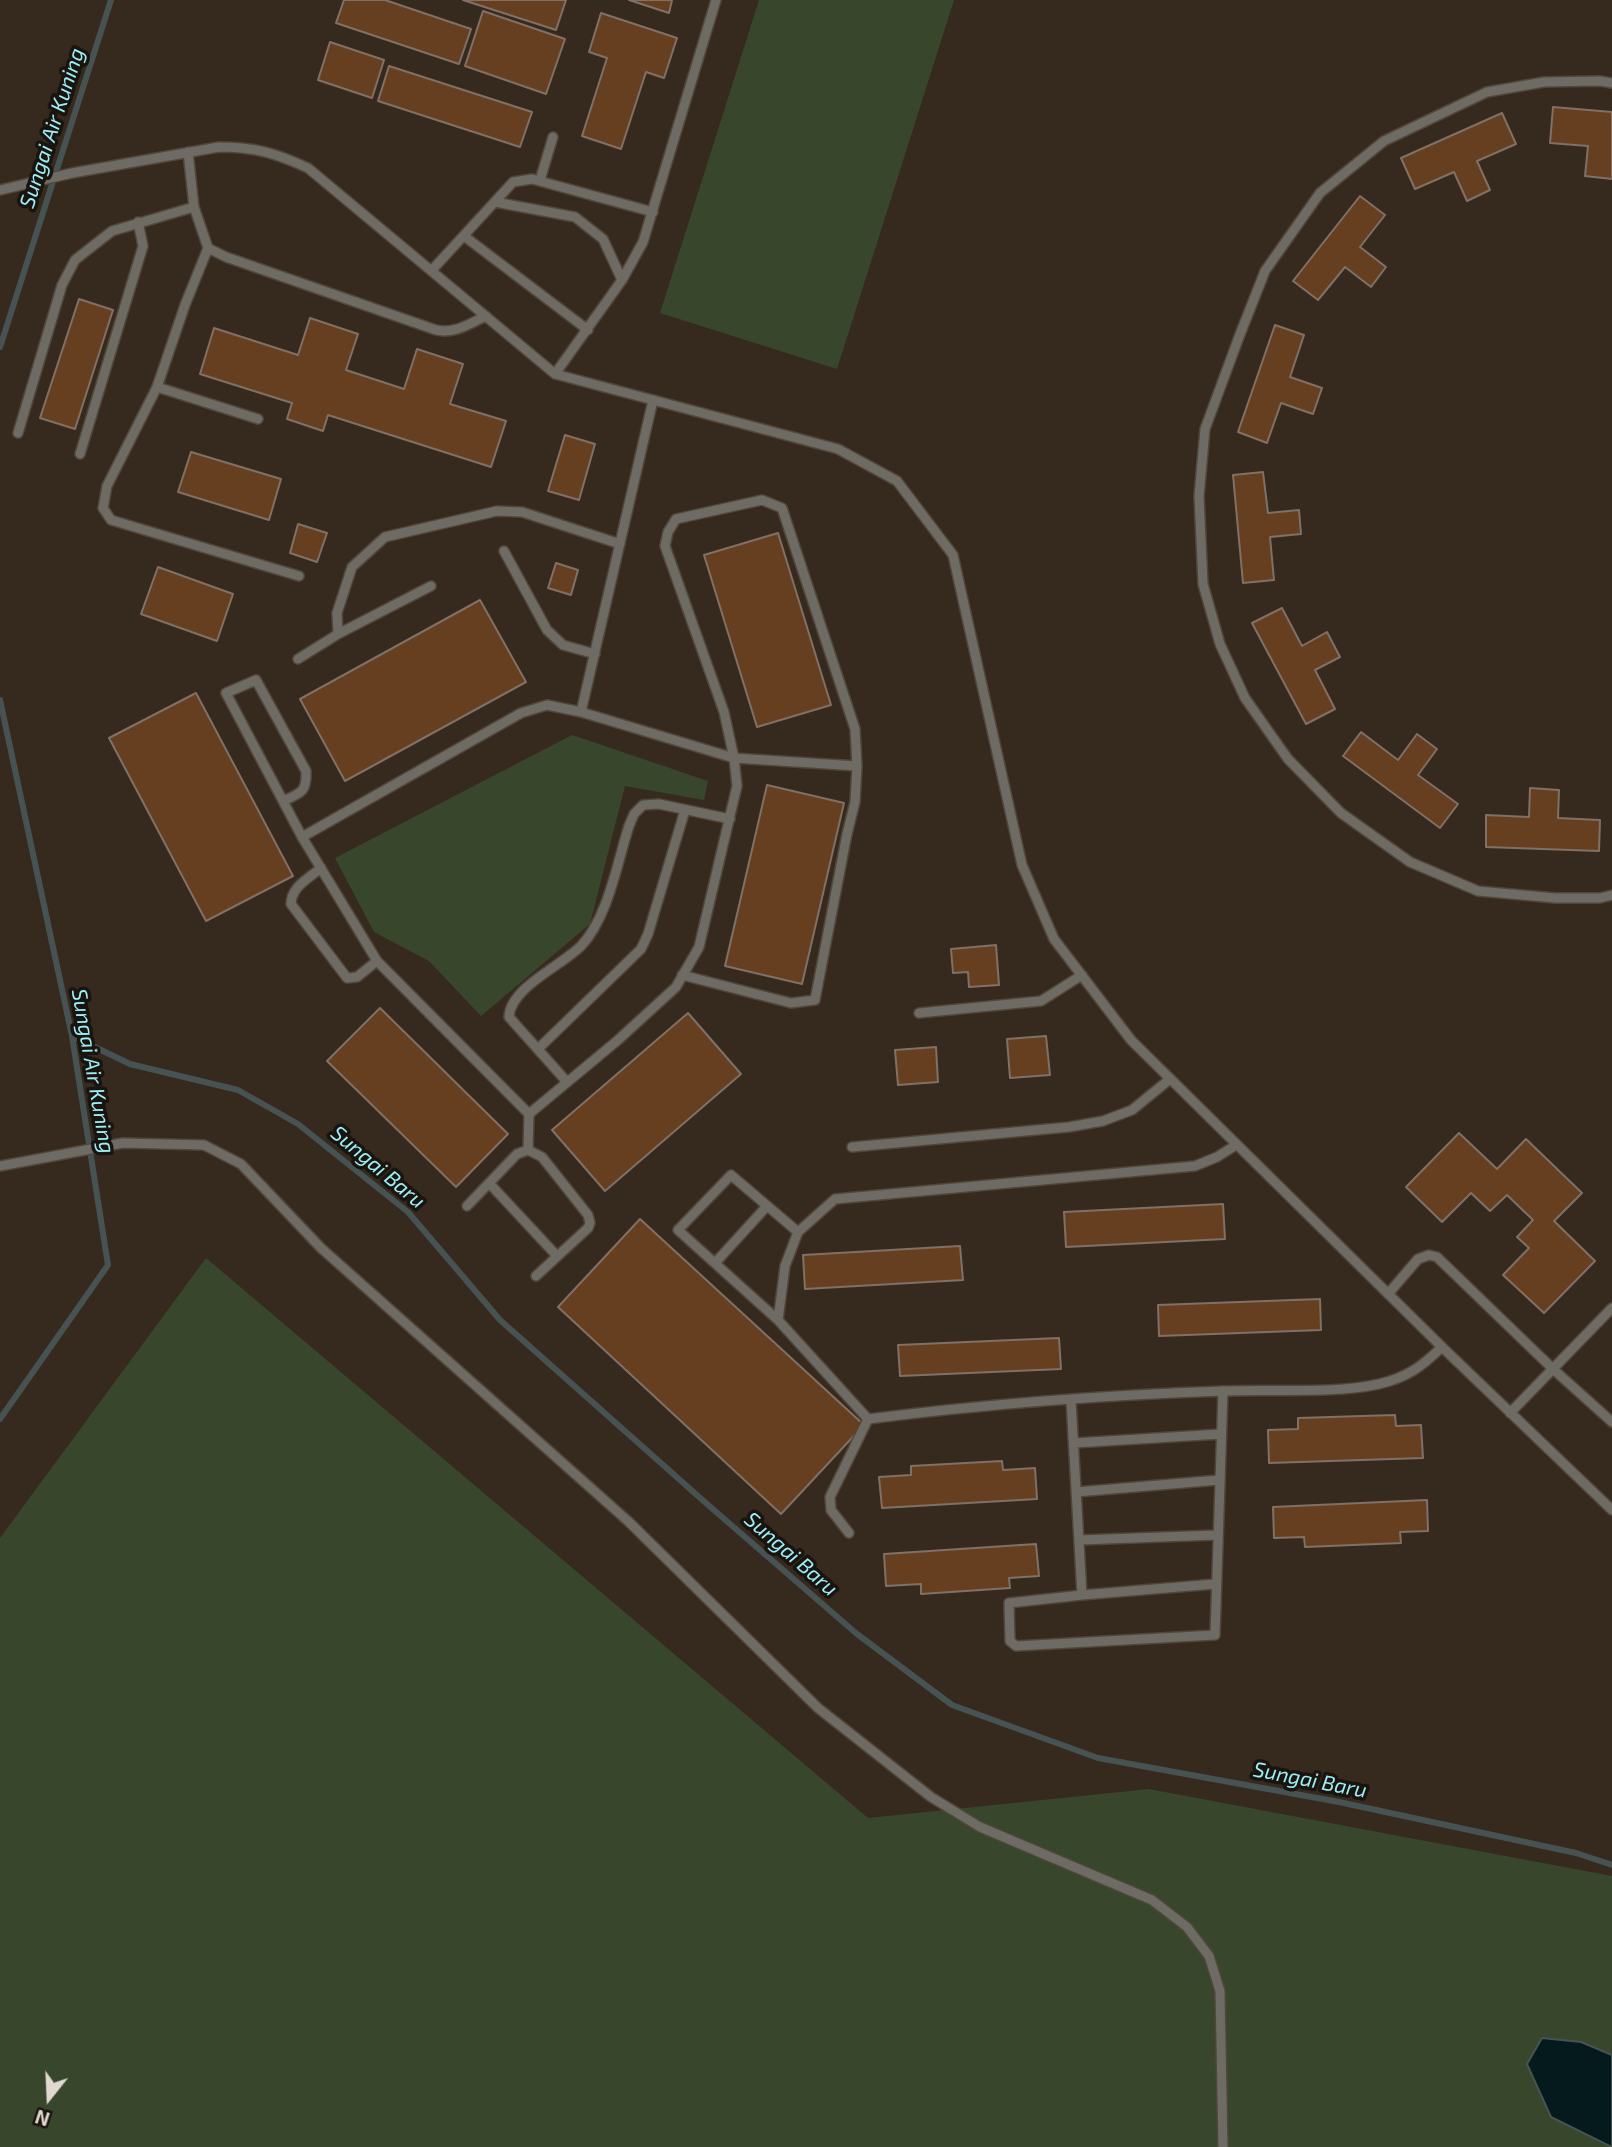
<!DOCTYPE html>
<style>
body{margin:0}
#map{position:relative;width:1612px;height:2147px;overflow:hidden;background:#362a1e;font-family:"Exo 2",sans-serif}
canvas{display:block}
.north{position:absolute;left:14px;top:2063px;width:70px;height:70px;-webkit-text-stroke:5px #1a140f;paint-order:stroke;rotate:198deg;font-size:19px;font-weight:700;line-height:28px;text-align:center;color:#e0d8d1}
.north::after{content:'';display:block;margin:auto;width:24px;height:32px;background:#e0d8d1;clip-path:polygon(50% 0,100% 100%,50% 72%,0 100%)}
</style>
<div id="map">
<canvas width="1612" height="2147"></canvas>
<div class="north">N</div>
</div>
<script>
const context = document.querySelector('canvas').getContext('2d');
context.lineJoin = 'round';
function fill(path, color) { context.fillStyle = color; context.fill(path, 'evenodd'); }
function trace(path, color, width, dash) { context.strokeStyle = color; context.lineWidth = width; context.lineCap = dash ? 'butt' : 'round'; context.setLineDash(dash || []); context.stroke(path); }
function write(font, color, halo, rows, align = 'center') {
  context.font = font + ' "Exo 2",sans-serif'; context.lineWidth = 7; context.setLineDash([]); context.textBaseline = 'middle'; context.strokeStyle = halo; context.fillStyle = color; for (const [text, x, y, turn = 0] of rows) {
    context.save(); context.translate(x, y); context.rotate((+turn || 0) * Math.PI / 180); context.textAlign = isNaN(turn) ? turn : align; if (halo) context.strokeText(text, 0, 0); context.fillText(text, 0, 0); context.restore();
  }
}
const green = new Path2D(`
 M759 0H954L837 369 660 313Z
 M572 735 708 781 704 800 625 786 590 924 481 1016 429 961 374 932 335 858Z
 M206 1258 868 1818 1149 1789 1612 1876V2147H0V1538Z`);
const water = new Path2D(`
 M1542 2038 1581 2042 1612 2055V2147L1551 2117 1527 2064Z`);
const stream = new Path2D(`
 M0 347 111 0
 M0 700 72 1036 108 1265 0 1419
 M72 1036 130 1064 238 1090 298 1124 408 1212 500 1320 707 1504 857 1634 952 1705 1098 1758 1339 1802 1576 1853 1612 1865`);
const building = new Path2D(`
 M344 0H385L471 29 459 64 336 23Z
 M463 0H566L556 30Z
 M629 0H672L669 13Z
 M483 11 565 39 546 94 465 66Z
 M601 13 677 38 664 78 646 72 621 149 582 136 607 58 589 52Z
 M330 42 384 60 372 98 318 80Z
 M389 66 532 112 520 147 378 101Z
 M1553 107 1612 112V179L1585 176 1588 146 1550 143Z
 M1502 113 1516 144 1477 161 1490 190 1467 201 1454 172 1415 189 1401 158Z
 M1360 196 1385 215 1360 247 1386 267 1371 287 1345 267 1318 300 1293 281Z
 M79 299 113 310 75 429 40 418Z
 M310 318 358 334 346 370 404 389 417 349 463 364 450 404 506 421 491 467 328 415 323 431 287 419 292 403 200 374 214 328 298 355Z
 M1275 325 1304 335 1290 377 1322 388 1313 414 1281 403 1267 443 1238 432Z
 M565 435 595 444 579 500 548 491Z
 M191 452 281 479 269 520 178 492Z
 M1263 472 1268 513 1299 510 1301 534 1270 537 1274 580 1243 583 1233 475Z
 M298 524 327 533 317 562 290 553Z
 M778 533 831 705 757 727 704 555Z
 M556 563 578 570 571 595 548 588Z
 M158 567 233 594 217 641 141 614Z
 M480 600 526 682 345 781 300 699Z
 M1282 608 1302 646 1327 632 1340 657 1315 670 1335 709 1306 724 1252 623Z
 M196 693 293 876 206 921 109 738Z
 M1361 732 1398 760 1417 734 1437 749 1418 775 1458 804 1440 828 1343 756Z
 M767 785 844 803 802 984 725 966Z
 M1530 788 1559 790 1558 818 1600 820 1599 851 1486 847V815L1529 817Z
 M996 945 999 985 969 987 968 972 953 973 951 949Z
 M380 1008 508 1134 456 1187 327 1061Z
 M688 1013 741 1074 605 1191 552 1130Z
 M1046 1036 1050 1075 1010 1078 1007 1039Z
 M936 1047 938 1082 898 1085 895 1050Z
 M1459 1133 1497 1169 1526 1139 1582 1193 1554 1221 1595 1261 1544 1313 1503 1275 1529 1248 1517 1237 1533 1220 1507 1195 1490 1211 1471 1193 1442 1222 1406 1187Z
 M1223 1204 1225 1239 1066 1247 1064 1212Z
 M640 1219 864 1425 781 1514 558 1307Z
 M960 1246 963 1280 805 1289 803 1255Z
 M1320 1299 1321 1330 1159 1336 1158 1305Z
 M1059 1338 1061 1369 900 1376 898 1345Z
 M1395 1415 1396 1426 1421 1425 1423 1458 1269 1463 1268 1430 1298 1429V1418Z
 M1002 1461 1003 1470 1035 1468 1037 1499 882 1508 879 1477 911 1475V1466Z
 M1427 1500 1428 1531 1400 1532 1401 1543 1305 1547 1304 1537 1274 1538 1273 1507Z
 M1036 1544 1039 1576 1009 1578 1010 1588 921 1594V1584L886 1586 884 1554Z`);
const lane = new Path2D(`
 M1612 83 1600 81 1544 82 1487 92 1384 141 1320 193 1265 271 1239 337 1205 429 1199 496 1203 584 1220 644 1245 698 1288 759 1341 813 1410 862 1478 891 1555 898H1600L1612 895
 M188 152 194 207 208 248 226 257 436 330C455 334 469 324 486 316
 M540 180 553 137
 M0 190 72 173 219 147C255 147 275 153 308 168L555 374 838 449 897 481 953 555 1022 865 1054 939 1131 1040 1442 1347 1612 1510
 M495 202 575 217 603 239 622 280
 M464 236 588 330
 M208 248 185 305 157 387 107 486 103 508 111 520 299 576
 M432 270 513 182 532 179 653 212
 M555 374 622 280 643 242 716 0
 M157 387 258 419
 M18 433 62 285 75 260 112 231 194 207
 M80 454 143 246 138 222
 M504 551 547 630 563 645 595 654
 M338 634 337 613 352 567 385 537 497 511 522 512 620 544
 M298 659 338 634 431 586
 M581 712 653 400
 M283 801C301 793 307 792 306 771L256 680 226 693 302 837 377 961 529 1114 528 1150
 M302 837 521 713 547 705 581 712 734 758 857 766
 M321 868C309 878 291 887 291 904L347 978 357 977 377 961
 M919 1013 1041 1001 1082 975
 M538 1049 641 949 648 934 685 810
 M567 1082 509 1017C510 988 561 966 581 946 608 918 617 863 629 826L634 814 643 805 659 804 730 819
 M529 1114 618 1040 676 987 699 947 737 786 734 758 724 712 665 546 668 532 676 519 762 500 782 508 855 729 857 766 855 802 847 834 815 1000 791 1003 682 975
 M852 1147 1069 1127 1103 1121 1132 1110 1170 1079
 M0 1166 123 1143 204 1145 241 1164 321 1248 629 1522 818 1708 931 1797 980 1827 1152 1900 1187 1927 1209 1956 1220 1991 1223 2147
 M489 1183 557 1256
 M467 1206 517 1154 528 1150 542 1157 588 1215 590 1223 588 1228 536 1276
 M798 1232 731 1175 678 1230 778 1320 868 1419
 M715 1263 767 1206
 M1388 1294 1418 1259 1429 1255 1437 1257 1553 1369 1612 1422
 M778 1320 785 1266 798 1232 835 1199 1195 1166 1217 1157 1236 1145
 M1071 1401 1082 1595 1009 1603 1010 1641 1016 1646 1215 1635 1223 1391
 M1510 1413 1612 1308
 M868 1419C986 1404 1106 1395 1224 1391 1271 1389 1335 1394 1379 1384 1408 1377 1421 1367 1442 1347
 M1074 1443 1221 1434
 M1076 1492 1219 1480
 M849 1533 831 1510 830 1497 868 1419
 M1079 1540 1217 1535
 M1082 1595 1215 1584`);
const waterNames = [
 ["Sungai Air Kuning",52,128,-72],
 ["Sungai Air Kuning",93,1071,80],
 ["Sungai Baru",378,1167,40],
 ["Sungai Baru",791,1554,41],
 ["Sungai Baru",1310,1780,11]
];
fill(green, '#38472b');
fill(water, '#051a1d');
trace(water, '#475353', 2);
trace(stream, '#475353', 6);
fill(building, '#663f21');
trace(building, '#817065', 2);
trace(lane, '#51463b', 12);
trace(lane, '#6d6b63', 9);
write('italic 21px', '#9eeffa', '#1a140f', waterNames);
</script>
